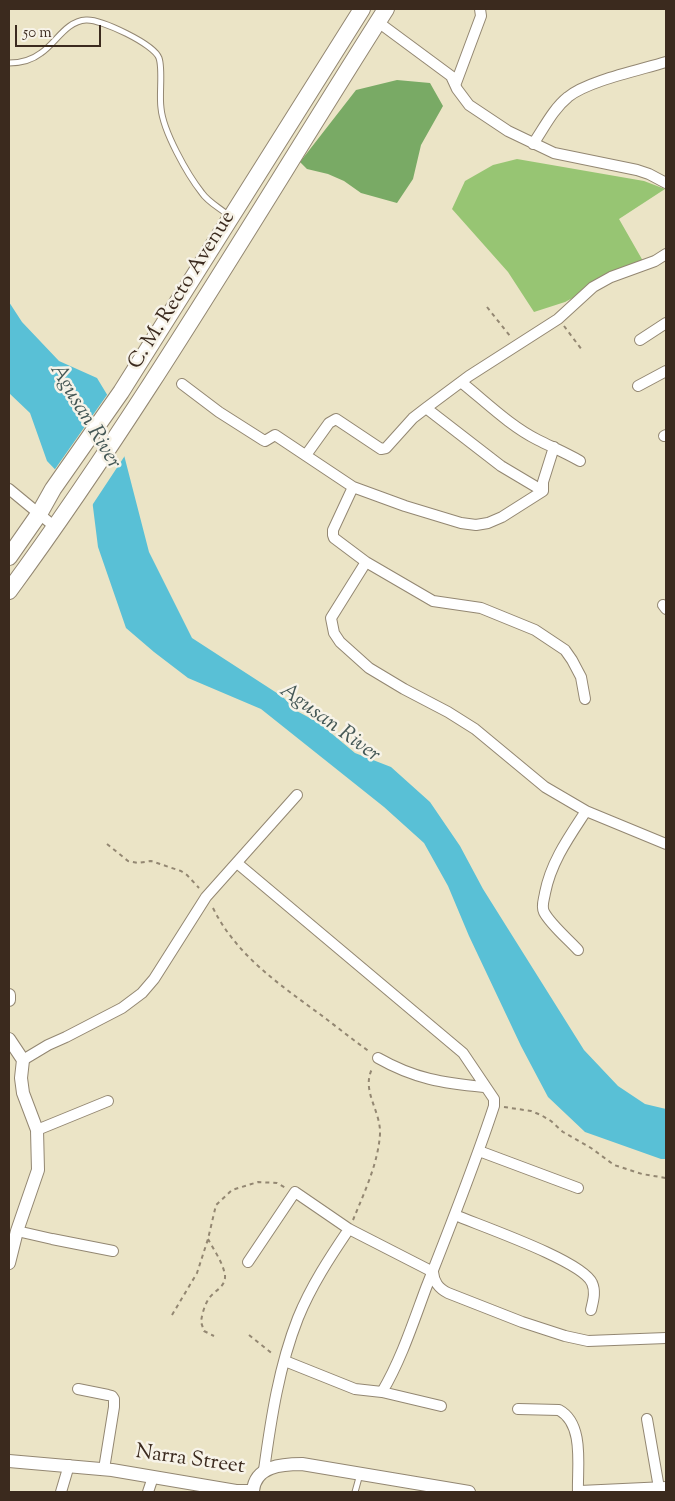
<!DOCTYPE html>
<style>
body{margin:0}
#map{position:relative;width:675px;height:1501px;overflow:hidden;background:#ebe4c6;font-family:"Sorts Mill Goudy",serif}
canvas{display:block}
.frame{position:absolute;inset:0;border:10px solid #3b2a1e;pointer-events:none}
.scale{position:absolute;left:15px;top:25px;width:86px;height:22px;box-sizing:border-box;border:2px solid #3b2a1e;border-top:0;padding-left:6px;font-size:15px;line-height:18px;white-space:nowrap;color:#3b2a1e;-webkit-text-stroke:4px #f7f3e8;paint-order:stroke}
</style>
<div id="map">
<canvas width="675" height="1501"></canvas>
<div class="frame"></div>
<div class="scale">50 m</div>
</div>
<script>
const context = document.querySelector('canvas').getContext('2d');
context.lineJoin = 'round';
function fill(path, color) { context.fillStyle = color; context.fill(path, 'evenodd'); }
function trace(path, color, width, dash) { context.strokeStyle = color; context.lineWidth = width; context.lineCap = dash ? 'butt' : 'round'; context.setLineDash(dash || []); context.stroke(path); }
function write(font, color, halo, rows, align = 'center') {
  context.font = font + ' "Sorts Mill Goudy",serif'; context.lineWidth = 5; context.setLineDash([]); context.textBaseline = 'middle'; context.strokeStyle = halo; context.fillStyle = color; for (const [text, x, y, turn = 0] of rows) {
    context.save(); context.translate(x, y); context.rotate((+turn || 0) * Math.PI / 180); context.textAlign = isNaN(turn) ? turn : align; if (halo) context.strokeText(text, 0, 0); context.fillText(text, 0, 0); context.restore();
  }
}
const green = new Path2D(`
 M517 159 644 181 665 189 619 219 643 261 565 302 534 312 508 272 452 209 465 181 493 165Z`);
const forest = new Path2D(`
 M397 80 430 83 443 106 421 145 413 179 397 203 361 193 344 181 328 174 307 169 300 162 356 90Z`);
const water = new Path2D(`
 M9 302 22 322 59 361 97 378 117 411 124 455 149 552 192 638 283 697 295 710 319 723 355 753 391 767 430 802 460 846 483 889 584 1050 618 1086 645 1104 666 1109V1159H661L585 1132 548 1097 521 1046 469 936 448 886 424 843 384 807 261 709 188 678 154 652 126 628 98 547 92 499 68 483 47 461 30 413 9 393Z`);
const pier = new Path2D(`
 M109 392 119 411 126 454 91 507 90 500 66 485 53 472Z`);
const path = new Path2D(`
 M487 307 510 336
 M564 326 582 350
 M107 844 128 861 138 863 151 861 181 871 187 875 199 888
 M213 908C236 955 280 985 321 1015 337 1027 353 1040 370 1052
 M504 1107 531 1111 541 1115 551 1121 563 1132 591 1148 614 1165 642 1174 666 1178
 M353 1220C364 1193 378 1164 380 1134 381 1110 360 1090 373 1067
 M208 1239C214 1250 223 1263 225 1275 226 1286 217 1289 210 1297 205 1303 202 1314 201 1322L204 1331 214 1336
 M172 1315 197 1273 208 1239 216 1205 232 1190 258 1182 277 1183 286 1188
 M249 1335 274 1355`);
const service = new Path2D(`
 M9 63C20 63 32 60 41 53 56 43 66 21 86 20 101 19 154 44 159 58 163 69 159 95 161 108 163 131 187 174 202 193 208 202 220 208 228 215
 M355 1492 360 1474`);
const minor = new Path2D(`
 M378 22 451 76 457 89 469 105 508 131 554 153 637 170 649 174 666 183
 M456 83 481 16 480 9
 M533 144C544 128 553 109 568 97 587 81 640 70 666 62
 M640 340 666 323
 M461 382C486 402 510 426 538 440 552 447 566 453 580 461
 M182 384 219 412 263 440 265 441 275 435 353 487 405 506 461 523 476 525 488 523 502 517 543 491V482L554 447
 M638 386 666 371
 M426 408 501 466 543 491
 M664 436 666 435
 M306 455 329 423 336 419 381 449 386 448 413 418 426 408 469 376 558 319 593 287 611 277 655 261 666 254
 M353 487 333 530V535L334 538 366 562 331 618 334 633 340 642 369 668 404 689 448 712 475 729 545 787 586 811 666 844
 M9 489 55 527
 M366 562 433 601 481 608 535 630 565 650 572 660 581 677 585 699
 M663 605 666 609
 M237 863 463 1053 494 1099V1106C474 1167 450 1227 426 1288 413 1323 401 1360 382 1392L355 1389 285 1361
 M578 950C569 940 550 924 544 912 541 906 544 900 545 893 551 862 569 837 586 811
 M378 1058C415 1079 443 1083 484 1087
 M23 1060 48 1045 66 1037 122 1008 142 993 154 979 206 897 297 795
 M37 1130 108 1101
 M479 1151 578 1188
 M455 1215C481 1226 583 1261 592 1283 596 1292 593 1301 591 1310
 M17 1231 52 1239 113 1251
 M248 1262 295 1192 349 1229 433 1272C434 1282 438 1288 448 1293L522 1322 565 1336 588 1341 666 1338
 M78 1389 108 1395 112 1396 114 1399V1407L104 1469
 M382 1392 441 1406
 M518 1409 559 1410C585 1424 577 1468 578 1492
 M647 1419 659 1488
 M264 1470C271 1419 279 1366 298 1318 311 1286 330 1257 349 1229
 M61 1492 69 1465
 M148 1492 153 1477`);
const tertiary = new Path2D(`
 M9 995V1000
 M9 1039 23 1060 21 1078 23 1093 37 1130 38 1170 17 1231 9 1263
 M9 1461 112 1470 236 1491H253C255 1466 282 1464 302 1464L469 1492
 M580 1492 666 1488`);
const trunk = new Path2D(`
 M9 557 39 514 53 489 121 392 362 9
 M9 591C146 404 262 204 386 9`);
const streetNames = [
 ["C. M. Recto Avenue",183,291,-58],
 ["Narra Street",190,1461,8]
];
const waterNames = [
 ["Agusan River",84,417,59],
 ["Agusan River",329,724,36]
];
fill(green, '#97c573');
fill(forest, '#79aa65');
fill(water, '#59c0d6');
fill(pier, '#ebe4c6');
trace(service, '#938772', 7);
trace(minor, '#938772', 12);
trace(tertiary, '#938772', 14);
trace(trunk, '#938772', 18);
trace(path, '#938772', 2, [4, 4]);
trace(service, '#fff', 5);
trace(minor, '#fff', 10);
trace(tertiary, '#fff', 12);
trace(trunk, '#fff', 16);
write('21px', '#3b2a1e', '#f7f3e8', streetNames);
write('italic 22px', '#445755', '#f7f3e8', waterNames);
</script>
